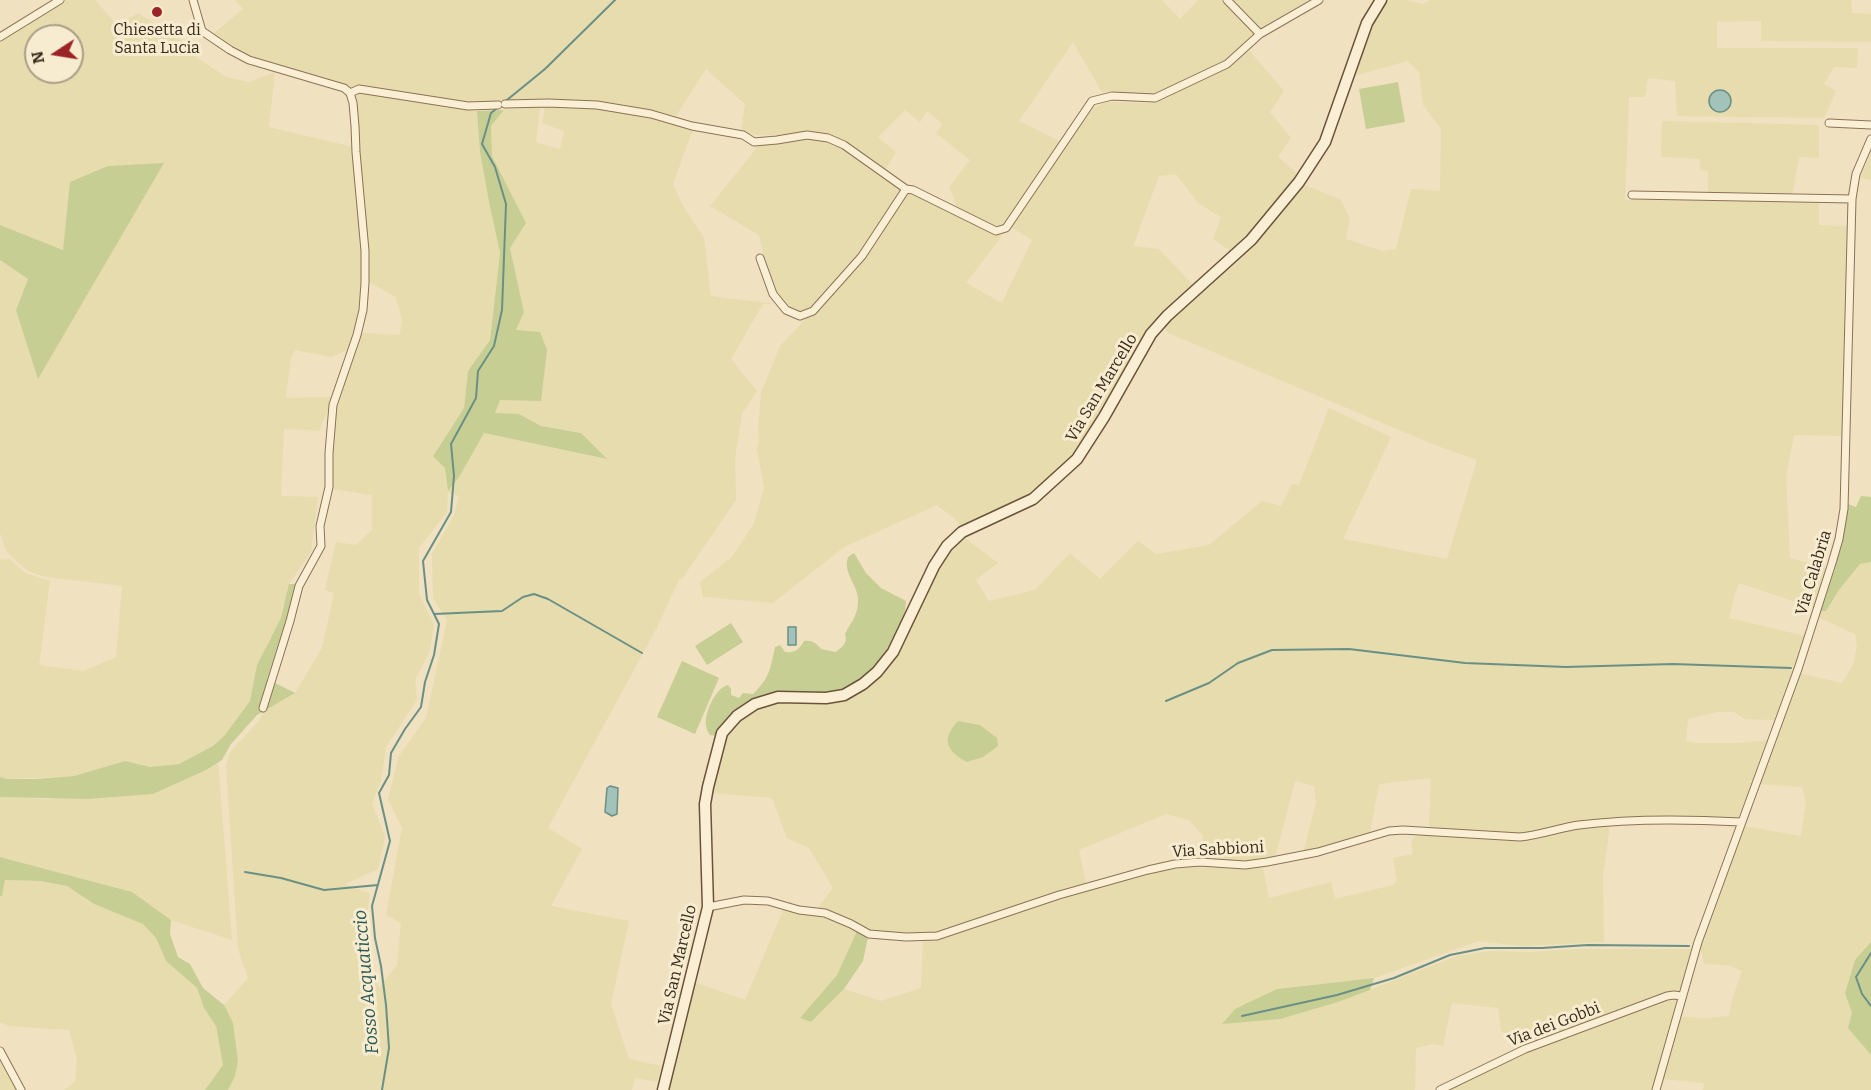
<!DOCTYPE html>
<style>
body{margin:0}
#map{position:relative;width:1871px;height:1090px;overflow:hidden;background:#f0e1c0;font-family:Bitter,serif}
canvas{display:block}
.north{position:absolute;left:24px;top:24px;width:60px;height:60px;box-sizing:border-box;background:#f7ecd0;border:2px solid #ab9e88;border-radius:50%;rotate:258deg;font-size:16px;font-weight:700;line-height:24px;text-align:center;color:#392a1c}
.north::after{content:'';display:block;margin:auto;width:21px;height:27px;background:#9b2526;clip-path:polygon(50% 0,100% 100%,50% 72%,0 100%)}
</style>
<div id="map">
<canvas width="1871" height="1090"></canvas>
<div class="north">N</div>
</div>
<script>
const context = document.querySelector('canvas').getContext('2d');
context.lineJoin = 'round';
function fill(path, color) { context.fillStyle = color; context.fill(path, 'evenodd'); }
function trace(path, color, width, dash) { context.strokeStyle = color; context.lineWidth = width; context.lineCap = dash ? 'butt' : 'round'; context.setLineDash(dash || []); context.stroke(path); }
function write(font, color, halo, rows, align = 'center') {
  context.font = font + ' Bitter,serif'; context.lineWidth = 6; context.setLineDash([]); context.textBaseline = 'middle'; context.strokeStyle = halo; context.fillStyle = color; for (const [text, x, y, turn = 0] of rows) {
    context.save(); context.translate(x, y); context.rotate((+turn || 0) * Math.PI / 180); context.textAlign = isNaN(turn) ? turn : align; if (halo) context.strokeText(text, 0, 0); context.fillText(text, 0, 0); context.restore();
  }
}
const farmland = new Path2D(`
 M65 0H95L118 26 138 13 182 41 189 52 226 77 249 82 275 72 269 127 353 147 360 209 363 278 355 333 348 350 331 357 295 350 291 358 286 398 333 397 319 431 284 429 281 496 318 497 311 552 289 584 283 623 269 639 260 664 251 702 229 731 213 746 179 764 150 767 125 761 74 776 7 779 0 777V560L10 559 25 573 50 581 39 665 84 671 116 657 122 586 46 577 28 571 16 561 6 550 0 533V260L28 278 16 310 164 164 108 166 63 250 0 225V41L29 20ZM36 36H72V72H36Z
 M235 0H1162L1180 19 1198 0H1220L1254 33 1226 60 1153 95 1102 92 1073 42 1019 121 1061 142 1005 224 994 225 958 209 949 187 970 160 936 133 943 124 927 111 920 122 905 110 878 137 896 152 884 172 830 136 757 135 741 132 745 104 706 69 676 116 625 107 522 100 467 103 364 88H350L308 76 250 56 233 48 213 34 243 9Z
 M1232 0H1311L1260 28Z
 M1385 0H1406L1423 4 1431 0H1851L1852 13 1871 14V42L1761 41V21L1717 22V48H1858L1857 68 1834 67 1824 84 1836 91 1824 118 1677 116 1675 81 1648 78 1645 97H1629L1625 200 1819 201V225L1849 226 1844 436 1794 435 1786 477 1790 558 1828 568 1814 608 1739 583 1735 594 1729 618 1805 636 1794 669 1774 720 1745 719 1734 712H1717L1688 719 1686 741 1695 743H1739L1767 740 1738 818 1612 819 1570 822 1539 833 1519 834 1429 827 1431 778 1379 784 1370 833 1303 853 1316 803 1314 786 1295 781 1275 858 1242 863 1199 859 1203 836 1189 820 1166 814 1079 850 1086 883 937 933 907 935 870 931 817 909 833 888 809 848 787 838 772 798 711 793 725 738 744 714 773 702 806 703 879 677 946 552 964 537 998 563 976 580 989 601 1035 590 1070 553 1100 579 1138 541 1156 554 1209 545 1262 501 1281 506 1292 484 1299 485 1329 408 1391 437 1343 539 1447 559 1477 460 1435 445 1168 333 1162 325 1302 184 1340 199 1350 218 1346 239 1382 251 1396 249 1411 189 1440 191 1441 129 1423 105 1419 72 1407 61 1354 76 1373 23Z
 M1249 50 1284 91 1270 112 1291 138 1278 157 1299 175 1268 215 1232 252 1213 239 1221 217 1198 203 1176 174 1159 176 1133 246 1159 249 1194 286 1154 323 1085 440 1070 460 1032 496 961 527 954 518 937 505 844 547 773 603 703 597 700 582 732 557 754 523 764 488 757 449 759 439 758 430 761 393 780 346 865 256 906 195 913 193 1002 236 966 283 1002 303 1032 240 1009 226 1065 145 1094 108 1106 102 1150 103 1227 67Z
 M359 93 477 111 480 152 489 202 500 253 490 340 468 371 464 408 433 455 445 468 448 491 484 433 606 459 581 433 541 426 519 414H495L516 330 524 312 510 248 526 223 492 156 491 126 504 110 540 106 536 142 560 149 564 131 542 123 545 107 593 108 650 117 693 129 673 184 682 204 704 238 711 296 775 304H763L731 359 757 391 742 414 735 458 736 500 682 579 680 578 655 631 548 828 582 849 551 906 629 921 611 1004 629 1059 661 1066 657 1082 635 1078 632 1090H226L224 1005 248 978 238 949 226 765 230 752 259 721 265 710 295 693 322 648 334 593 325 590 336 542 356 545 372 530V495L332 489V454L336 406 361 333 400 335 402 319 396 297 369 282 368 254 354 96ZM448 492 459 496 454 515 432 554 433 598 447 620 426 718 399 756 388 799 402 828 386 915 401 923 397 965 379 988 364 933 370 894 345 884 378 869 385 837 372 803 381 781 386 747 417 700 415 680 430 651 434 624 419 594V548L447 512Z
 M1662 121 1819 125V158L1799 157 1792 196 1708 194V171L1700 170V159L1661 157Z
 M807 137 827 141 844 148 902 190 867 245 811 310 801 314 788 309 776 294 765 262 759 235 710 206 759 145Z
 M1871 153V180L1860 178Z
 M1871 562V942L1855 960 1845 993 1852 1013 1848 1028 1871 1055V1090H1703L1704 1083 1662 1079 1680 1017 1706 1018 1729 1016 1732 999 1742 971 1728 965 1704 964 1699 942 1743 826 1801 836 1806 802 1802 787 1758 784 1799 673 1842 683 1853 665 1857 646 1855 634 1818 617 1820 611H1826L1839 590 1860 564Z
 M218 762 232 940 171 920 132 892 0 857V797L47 799 153 794Z
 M1610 825 1603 876 1604 942 1521 946 1479 941 1374 978 1277 989 1338 1002 1457 956 1491 951 1530 952 1579 949H1691L1681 989 1553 1036 1527 1043 1501 1031 1498 1008 1452 1003 1443 1046 1433 1044 1416 1048 1415 1090H667L694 982 745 1000 784 908 827 916 857 931 837 975 800 1018 811 1022 844 989 881 1001 921 988 923 941 940 939 1072 895 1155 872 1198 865 1263 868 1269 898 1331 882 1335 899 1393 885 1397 881 1393 858 1413 854 1411 842 1418 834 1515 841 1538 839 1577 828Z
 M5 880 40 881 67 886 94 904 143 923 156 938 166 961 197 988 204 1008 216 1026 223 1065 205 1090H64L75 1082 77 1059 69 1030 9 1026 0 1022V896L2 895Z
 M1677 1000 1653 1090H1447L1528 1050 1663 1001Z
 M0 1056 15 1084 17 1090H0Z`);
const green = new Path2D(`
 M1398 82 1405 122 1366 129 1359 89Z
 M504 110 491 126 492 156 526 223 510 248 524 312 516 330 540 332 547 350 541 401 500 400 495 413 519 414 541 426 581 433 607 459 484 433 459 477 448 491 445 468 433 456 464 408 468 371 490 340 500 253 489 202 480 152 477 111Z
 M164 163 38 379 16 310 28 279 0 260V225L63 250 70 182 108 166Z
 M1861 496 1871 497V562L1860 564 1839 590 1826 611H1820L1835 569 1848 504 1856 507Z
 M854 553 866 573 881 588 906 601 905 611 899 630 883 656 869 675 833 695 768 696 716 736 710 735C708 732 707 730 706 726 704 714 715 688 728 685L731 689V695L739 698 743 693 753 694C770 677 770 670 775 647L780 645 785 652C795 653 799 650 804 641 812 640 816 643 821 649L836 652C843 646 848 643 845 634 851 622 857 617 858 603 860 586 842 574 848 557Z
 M289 584H296L286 627 278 645 267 679 295 693 257 715 231 744 222 760 206 770 153 794 87 799 0 797V777L7 779H35L74 776 125 761 150 767 179 764 213 746 225 735 250 701 257 665 281 618Z
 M731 623 743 642 707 665 695 646Z
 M682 661 719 678 695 734 657 717Z
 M958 721 980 725 997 738 998 746 983 757 967 762C946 751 941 739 958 721Z
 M0 857 132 892 171 920 170 934 178 957 190 964 203 988 224 1005 233 1023 238 1061 235 1076 228 1090H205L223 1065 216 1026 204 1008 197 988 166 961 156 938 143 924 94 904 67 886 40 881 5 880 2 896H0Z
 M857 931 868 937 863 961 844 989 811 1022 800 1018 837 975Z
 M1871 942V1055L1848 1028 1852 1013 1845 993 1855 960Z
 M1374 978 1370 990 1338 1002 1280 1019 1222 1024 1235 1009 1277 989Z`);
const water = new Path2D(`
 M1709 101a11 11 0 1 1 22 0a11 11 0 1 1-22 0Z
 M788 627H796V645H788Z
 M610 786 618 788 617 814 612 816 605 812 607 788Z`);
const stream = new Path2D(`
 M434 614 502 611 523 597 534 594 548 599 642 653
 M1166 701 1209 683 1238 663 1272 650 1349 649 1465 663 1566 667 1673 664 1791 668
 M245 872 281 878 324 890 378 885
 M1871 953 1856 977 1862 994 1871 1006
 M1242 1016 1337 995 1394 978 1450 955 1485 948H1542L1588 945 1689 946
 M382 1090 389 1048 386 1005 381 966 375 938 372 906 390 841 379 793 389 775 391 753 405 729 421 707 425 682 434 655 439 624 427 600 423 561 451 512 454 476 451 444 476 398 478 371 494 346 502 310 506 204 495 167 482 144 491 113 545 69 615 0`);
const minor = new Path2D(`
 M193 0 202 31 230 50 249 60 344 88 350 93 353 103 355 126 356 152 365 251V283L363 310 357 335 333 405 329 453V487L320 526 321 546 299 586 290 621 263 708
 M1227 0 1260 34 1319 0
 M0 37 60 0
 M350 93 359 89 468 106 498 105
 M505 104 548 103 597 105 651 114 692 126 743 135 754 142 777 140 807 135 828 138 844 145 906 189
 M1829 123 1871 125
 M1632 195 1852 199
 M760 258 773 294 786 310 800 316 813 311 862 256 906 189 913 190 996 231 1006 228 1092 101 1112 96 1155 98 1227 64 1260 34
 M708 907 744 900 768 901 799 910 825 913 851 924 869 934 906 937 937 936 1059 895 1148 870 1175 864 1200 862 1245 865 1267 862 1318 852 1389 831 1403 830 1520 837C1540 835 1559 828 1579 825 1633 818 1687 819 1741 822
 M0 1051 21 1090
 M1440 1090 1525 1049 1667 996 1674 995 1681 996
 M1656 1090 1698 942 1798 669 1832 563 1839 539 1844 509 1852 199 1856 174 1871 139`);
const secondary = new Path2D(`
 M663 1090 708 907 705 804 708 787 722 733 737 716 755 704 778 697 826 698 844 695 863 684 877 672 893 652 934 566 947 546 962 532 1033 499 1077 459 1104 417 1151 334 1167 316 1251 240 1299 182 1325 142 1367 23 1381 0`);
const markers = [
 [157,12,6,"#9b2526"]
];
const poiNames = [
 ["Chiesetta di",157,31],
 ["Santa Lucia",157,49]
];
const streetNames = [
 ["Via San Marcello",1102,388,-59],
 ["Via Calabria",1814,573,-73],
 ["Via Sabbioni",1218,850,-3],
 ["Via San Marcello",678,965,-77],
 ["Via dei Gobbi",1554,1025,-21]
];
const waterNames = [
 ["Fosso Acquaticcio",367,982,-95]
];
fill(farmland, '#e6dcad');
fill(green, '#c7ce94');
fill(water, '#a3c2b9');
trace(water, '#6a9086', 1.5);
trace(stream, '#6a9086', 2);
trace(minor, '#8a7257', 9);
trace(secondary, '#6b533b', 13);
trace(minor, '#faefd4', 7);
trace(secondary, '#faefd4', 10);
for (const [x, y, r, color] of markers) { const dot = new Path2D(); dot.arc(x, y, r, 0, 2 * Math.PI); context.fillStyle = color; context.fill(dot); trace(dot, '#f7ecd0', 2); }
write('16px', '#392a1c', '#f7ecd0', poiNames);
write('16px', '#392a1c', '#f7ecd0', streetNames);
write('italic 18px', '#2b5956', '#f7ecd0', waterNames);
</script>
